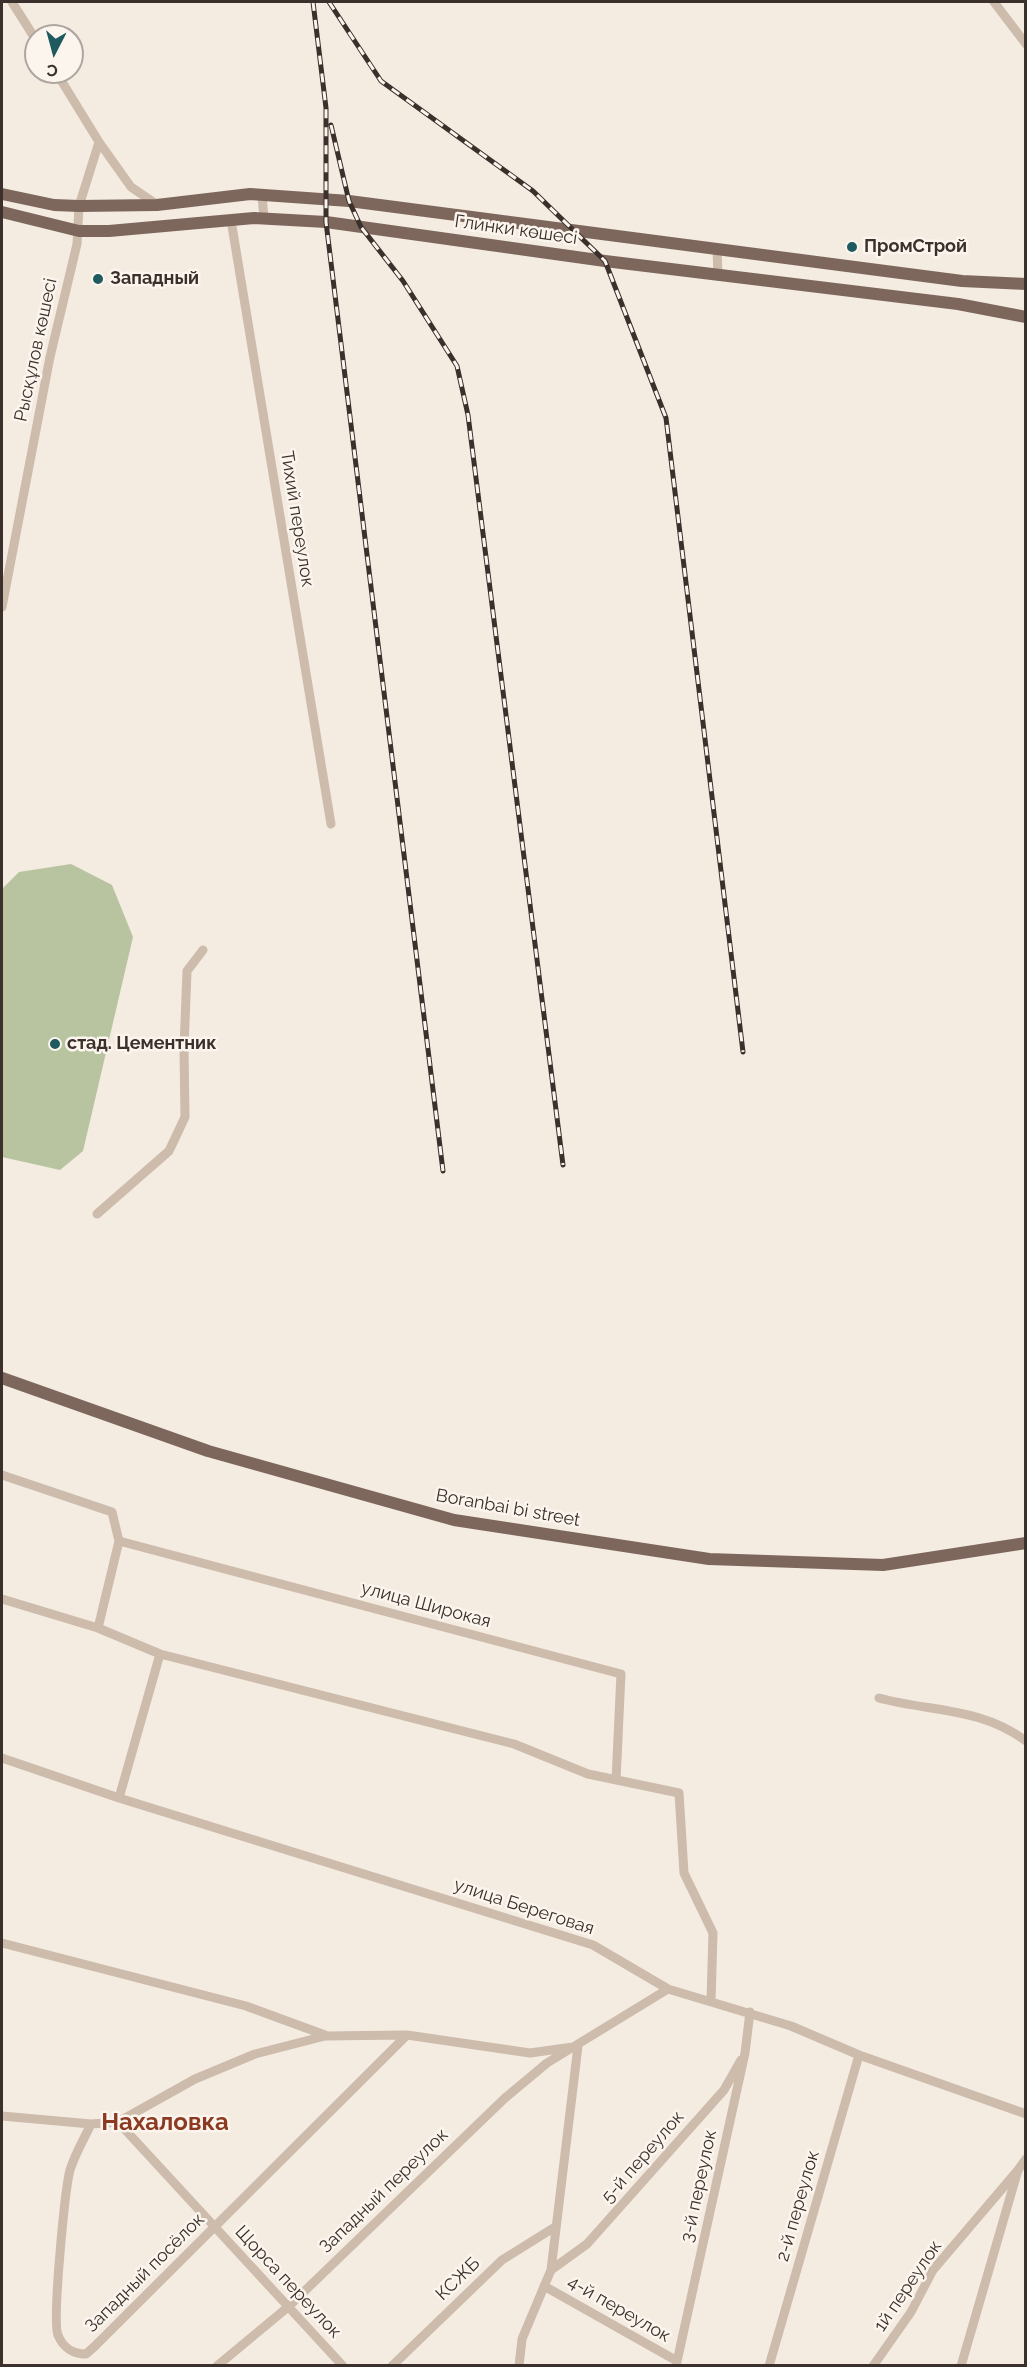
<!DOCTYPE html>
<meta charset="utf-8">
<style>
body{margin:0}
#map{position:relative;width:1027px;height:2367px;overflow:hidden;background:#f4ebe1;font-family:Raleway,sans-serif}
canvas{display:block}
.frame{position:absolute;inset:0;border:3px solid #3b302b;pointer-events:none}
.north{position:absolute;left:24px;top:24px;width:60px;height:60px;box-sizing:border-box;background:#fbf5ee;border:2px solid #aea6a0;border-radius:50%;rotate:186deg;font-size:16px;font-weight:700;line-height:24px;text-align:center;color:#3b302b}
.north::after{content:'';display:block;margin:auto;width:21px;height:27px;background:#1f5a5e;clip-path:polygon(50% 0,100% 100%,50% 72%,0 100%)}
</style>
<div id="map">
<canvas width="1027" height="2367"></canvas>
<div class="frame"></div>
<div class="north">С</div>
</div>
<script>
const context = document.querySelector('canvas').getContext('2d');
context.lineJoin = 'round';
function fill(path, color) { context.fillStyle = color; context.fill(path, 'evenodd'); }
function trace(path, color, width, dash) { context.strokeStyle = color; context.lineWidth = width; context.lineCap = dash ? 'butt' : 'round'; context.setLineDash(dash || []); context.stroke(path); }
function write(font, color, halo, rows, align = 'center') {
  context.font = font + ' Raleway,sans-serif'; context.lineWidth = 5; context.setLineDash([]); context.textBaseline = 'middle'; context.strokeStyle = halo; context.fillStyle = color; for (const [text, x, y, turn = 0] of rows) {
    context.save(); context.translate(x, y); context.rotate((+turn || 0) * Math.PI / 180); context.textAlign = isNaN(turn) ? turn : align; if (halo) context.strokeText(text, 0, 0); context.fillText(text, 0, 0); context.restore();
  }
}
const green = new Path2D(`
 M71 864 112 885 133 937 83 1151 60 1170 2 1157V889L19 872Z`);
const minor = new Path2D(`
 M12 2 36 40
 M994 2 1026 44
 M56 72 99 142 131 187 156 204
 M262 195 264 218
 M231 220 331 824
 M717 249 718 276
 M2 607 50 357 77 244 79 206 99 142
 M97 1214 169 1151 185 1117 184 1048 187 971 203 950
 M2 1475 112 1512 119 1541 98 1628
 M119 1541 621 1674 616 1780
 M2 1599 98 1628 160 1654 514 1744 588 1774 679 1793 684 1873 713 1933 711 2001
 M879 1698C931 1712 980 1707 1026 1741
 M2 1758 119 1798 593 1945 668 1989 791 2026 859 2055 1026 2114
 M119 1798 160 1654
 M2 1943 246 2006 325 2035
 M2 2116 91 2124 118 2122 343 2366
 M118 2122 195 2079 255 2054 325 2036 407 2035 530 2053 573 2047
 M91 2124C84 2139 75 2154 70 2170 65 2189 52 2321 58 2335 63 2348 74 2354 86 2354L94 2347 407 2035
 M551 2270 587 2244 724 2090 741 2060
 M544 2286 677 2361
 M217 2366 288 2307 505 2098 547 2063 668 1989
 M392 2366 502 2260 555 2227
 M519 2366 522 2339 551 2270 578 2046
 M676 2366 745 2053 750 2012
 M769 2366 859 2055
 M873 2366 911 2312 933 2270 1018 2170
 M961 2366 1018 2170 1026 2159`);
const major = new Path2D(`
 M2 194 54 205 79 206 157 205 250 194 349 201 962 281 1026 284
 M2 212 79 231H109L254 218 326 222 605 261 958 304 1026 317
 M2 1378 208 1451 454 1520 709 1559 883 1565 1026 1543`);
const rail = new Path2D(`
 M313 2 326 108V222L443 1171
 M329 2 381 81 533 191 605 261 666 418 743 1052
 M331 125 349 201 361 227 403 281 457 366 468 415 563 1165`);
const markers = [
 [852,247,6,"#1f5a5e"],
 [98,279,6,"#1f5a5e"],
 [55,1044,6,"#1f5a5e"]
];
const streetNames = [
 ["Глинки көшесі",516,230,8],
 ["Рысқұлов көшесі",36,350,-78],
 ["Тихий переулок",297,519,81],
 ["Boranbai bi street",508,1508,10],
 ["улица Широкая",426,1605,15],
 ["улица Береговая",524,1907,18],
 ["5-й переулок",643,2157,-49],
 ["3-й переулок",699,2186,-78],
 ["Западный переулок",384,2191,-44],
 ["2-й переулок",798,2206,-74],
 ["Западный посёлок",145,2273,-45],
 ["КСЖБ",458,2279,-44],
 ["Щорса переулок",288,2282,47],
 ["1й переулок",908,2286,-56],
 ["4-й переулок",619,2309,30]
];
const poiNames = [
 ["ПромСтрой",864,247],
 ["Западный",110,279],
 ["стад. Цементник",67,1044]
];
const districtNames = [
 ["Нахаловка",165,2123]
];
fill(green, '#b8c4a0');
trace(minor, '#cdbbac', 9);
trace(major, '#7d675c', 12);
trace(rail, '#3b302b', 5);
trace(rail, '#fbf5ee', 3, [9]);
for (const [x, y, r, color] of markers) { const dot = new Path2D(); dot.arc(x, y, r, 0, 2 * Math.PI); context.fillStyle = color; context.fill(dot); trace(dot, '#fbf5ee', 2); }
write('18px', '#3b302b', '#fbf5ee', streetNames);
write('bold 18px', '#3b302b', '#fbf5ee', poiNames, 'left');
write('bold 24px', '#8c3b22', '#fbf5ee', districtNames);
</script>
